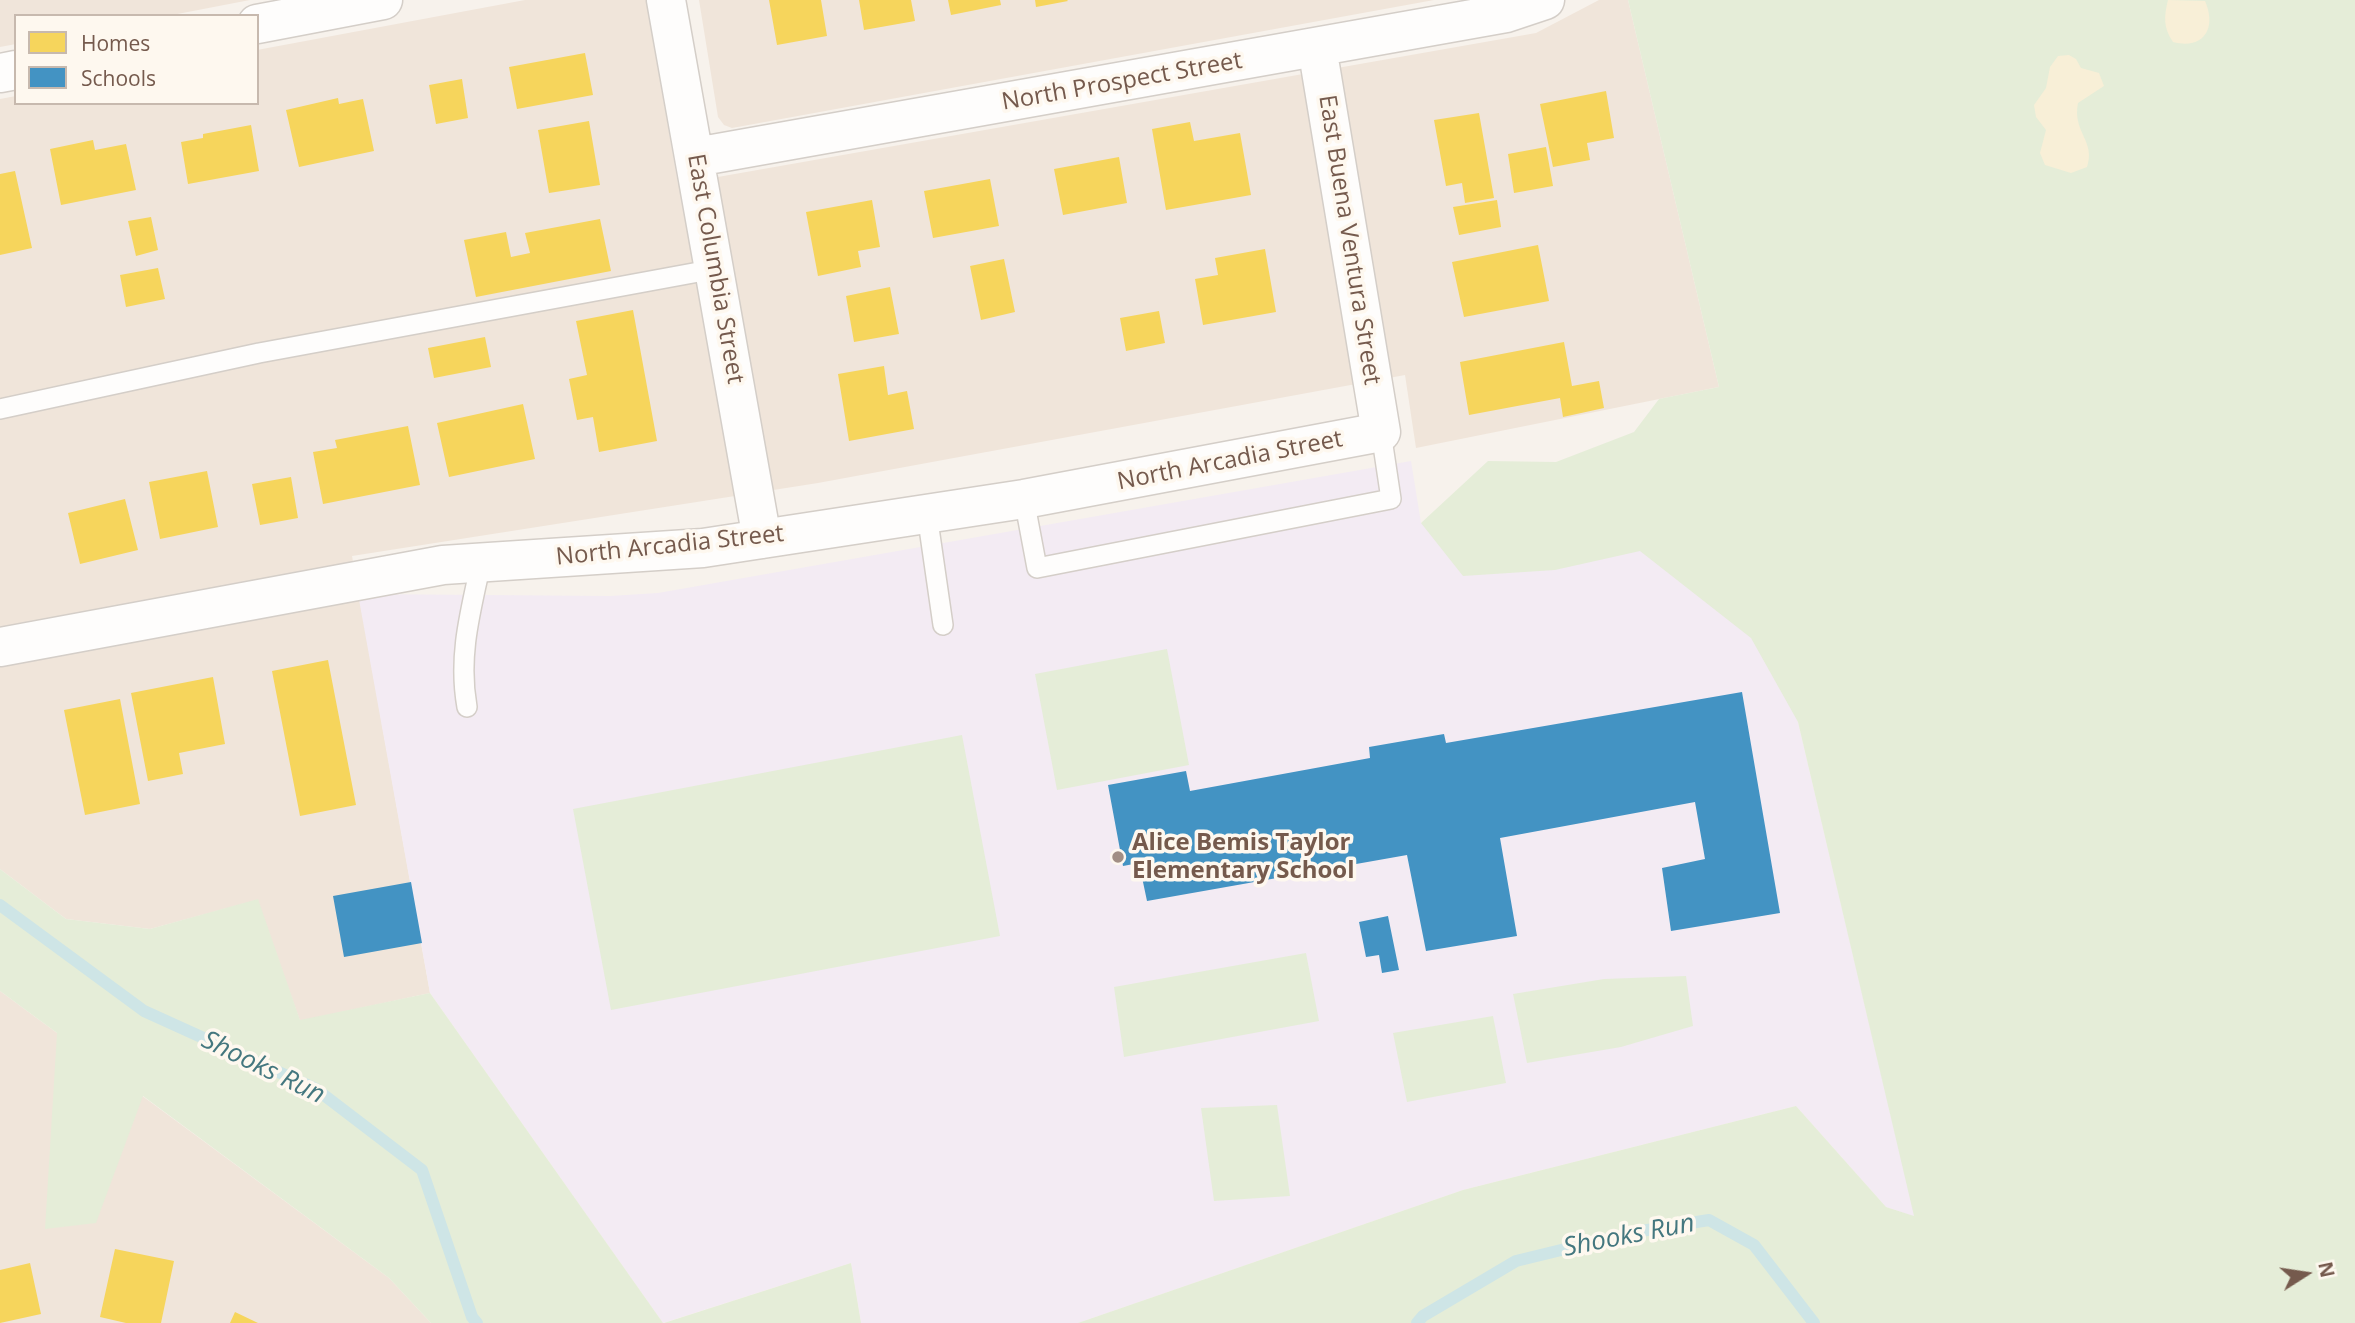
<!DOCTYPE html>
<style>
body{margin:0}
#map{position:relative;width:2355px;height:1323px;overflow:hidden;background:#f7f2ec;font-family:"Open Sans",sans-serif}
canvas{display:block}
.legend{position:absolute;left:14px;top:14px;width:245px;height:91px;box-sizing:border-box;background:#fef8ef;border:2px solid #c7b9ae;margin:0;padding:9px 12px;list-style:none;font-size:21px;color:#755a4d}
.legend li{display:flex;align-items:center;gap:14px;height:35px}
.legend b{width:35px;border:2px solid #c7b9ae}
.north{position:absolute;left:2271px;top:1239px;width:70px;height:70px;-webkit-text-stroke:5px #fef8ef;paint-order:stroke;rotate:78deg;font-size:19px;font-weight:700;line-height:28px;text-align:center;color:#755a4d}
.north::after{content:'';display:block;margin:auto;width:24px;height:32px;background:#755a4d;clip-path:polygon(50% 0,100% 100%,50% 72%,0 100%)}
</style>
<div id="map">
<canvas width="2355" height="1323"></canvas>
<ul class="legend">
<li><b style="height:19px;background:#f6d55c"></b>Homes</li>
<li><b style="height:19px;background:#4393c3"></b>Schools</li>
</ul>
<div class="north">N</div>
</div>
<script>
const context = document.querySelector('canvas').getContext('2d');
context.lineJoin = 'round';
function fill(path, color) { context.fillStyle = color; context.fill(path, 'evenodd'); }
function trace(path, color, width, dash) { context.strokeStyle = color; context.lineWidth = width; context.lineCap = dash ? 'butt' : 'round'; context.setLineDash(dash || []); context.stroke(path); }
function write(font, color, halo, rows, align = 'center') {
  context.font = font + ' "Open Sans",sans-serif'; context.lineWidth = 7; context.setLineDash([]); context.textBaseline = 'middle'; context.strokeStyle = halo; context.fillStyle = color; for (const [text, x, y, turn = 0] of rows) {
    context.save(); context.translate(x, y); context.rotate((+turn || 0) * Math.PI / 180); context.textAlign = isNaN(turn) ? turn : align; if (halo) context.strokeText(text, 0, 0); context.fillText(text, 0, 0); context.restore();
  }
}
const residential = new Path2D(`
 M0 0H250L167 16H16V44L0 47Z
 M525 0H646L678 184 1536 33 1599 0H1628L1719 387 1416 448 1405 375 818 483 352 556 430 993 300 1021 257 900 150 929 66 919 0 869V99L16 96V103H257V50Z
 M699 0H1434L732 128 724 125 718 117Z
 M0 991 389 1278 431 1323H0Z`);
const education = new Path2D(`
 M1411 461 1421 523 1737 464 1915 1217 1886 1207 1796 1106 1463 1190 1078 1323H861L851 1263 663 1323 430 993 358 594 610 596 658 593Z`);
const green = new Path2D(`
 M1628 0H2355V1323H1078L1463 1190 1796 1106 1886 1207 1914 1216 1798 722 1751 638 1640 551 1555 570 1463 576 1421 523 1488 461 1556 462 1634 432 1659 399 1719 387Z
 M1167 649 1189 765 1057 790 1035 674Z
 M962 735 1000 936 611 1010 573 809Z
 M0 869 66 919 150 929 258 899 300 1020 430 993 663 1323H431L389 1278 143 1096 96 1223 45 1229 57 1033 0 991Z
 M1306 953 1319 1021 1124 1057 1114 987Z
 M1686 976 1693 1026 1621 1047 1527 1063 1513 994 1604 979Z
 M1493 1016 1506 1083 1407 1102 1393 1033Z
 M1277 1105 1290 1196 1214 1201 1201 1108Z
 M851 1263 861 1323H664Z`);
const sand = new Path2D(`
 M2168 0 2205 1C2217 28 2204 50 2173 42 2163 28 2164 16 2168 0Z
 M2069 55 2076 59 2081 68 2099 73 2104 86 2078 103C2072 132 2096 141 2087 167L2071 173 2045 165 2040 153 2046 130 2036 117 2034 105 2046 88 2050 67 2058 56Z`);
const homes = new Path2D(`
 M769 0H821L827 36 777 45Z
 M859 0H911L915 21 864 30Z
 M948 0H1000L1001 5 951 15Z
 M1035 0H1067L1068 1 1036 7Z
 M585 53 593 95 517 109 509 67Z
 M462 79 468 118 436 124 429 85Z
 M1606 91 1614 138 1587 143 1590 160 1553 167 1540 104Z
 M338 98 339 104 363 99 374 151 299 167 286 110Z
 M1479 113 1494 198 1465 203 1462 183 1446 186 1434 120Z
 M589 121 600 185 549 193 538 130Z
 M1190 122 1194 141 1240 133 1251 195 1166 210 1152 129Z
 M251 125 259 171 188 184 181 142 203 138V134Z
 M93 140 95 150 126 144 136 190 61 205 50 149Z
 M1546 147 1553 186 1514 193 1508 154Z
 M1119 157 1127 203 1063 215 1054 169Z
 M15 171 32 248 0 255V174Z
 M990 179 999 226 933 238 924 191Z
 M872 200 880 247 858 251 861 267 818 276 806 212Z
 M1497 200 1501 227 1459 235 1453 207Z
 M151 217 158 250 136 256 128 221Z
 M600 219 611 271 476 297 464 240 506 232 511 257 530 253 525 233Z
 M1538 245 1549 301 1464 317 1452 262Z
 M1265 249 1276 312 1203 325 1195 279 1218 275 1215 258Z
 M1004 259 1015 312 981 320 970 266Z
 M158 268 165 299 126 307 120 275Z
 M890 287 899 334 854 342 846 296Z
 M633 310 657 441 599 452 593 417 577 420 569 379 587 375 576 321Z
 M1159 311 1165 343 1126 351 1120 318Z
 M485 337 491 367 434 378 428 348Z
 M1564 342 1572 386 1599 381 1604 408 1563 417 1560 398 1469 415 1460 362Z
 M884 366 888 395 907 391 914 429 849 441 838 374Z
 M523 404 535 459 449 477 437 423Z
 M408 426 420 485 323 504 313 452 337 448 335 440Z
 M207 471 218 527 160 539 149 482Z
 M291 477 298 518 260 525 252 484Z
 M125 499 138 550 80 564 68 513Z
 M328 660 356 805 300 816 272 671Z
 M213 677 225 744 179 753 183 774 148 781 131 693Z
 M120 699 140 804 85 815 64 710Z
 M115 1249 174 1261 161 1323H126L100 1317Z
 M30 1263 41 1314 0 1323V1270Z
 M235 1312 258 1323H230Z`);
const schools = new Path2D(`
 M1742 692 1780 913 1671 931 1662 868 1705 859 1695 802 1500 838 1517 936 1426 951 1407 855 1147 901 1139 863 1123 866 1108 785 1186 771 1190 791 1370 758 1369 747 1444 734 1446 743Z
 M411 882 422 943 344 957 333 896Z
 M1388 916 1399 970 1382 973 1379 955 1366 957 1359 922Z`);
const stream = new Path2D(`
 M0 905 144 1011 316 1089 422 1170 472 1317 477 1323
 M1417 1323 1423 1316 1516 1261 1635 1232 1709 1220 1754 1245 1814 1323`);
const service = new Path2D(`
 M0 409 259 353 715 269
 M1024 499 1037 568 1391 499 1381 432
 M927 514 943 625
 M467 707C458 657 470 613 481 563`);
const minor = new Path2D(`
 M666 0 762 539
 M257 24 383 0
 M0 73 16 70
 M696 157 1506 13 1545 0
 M0 647 443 565 703 548 1024 499 1381 432 1317 47`);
const markers = [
 [1118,857,7,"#a28f85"]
];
const streetNames = [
 ["North Prospect Street",1122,82,-10],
 ["East Buena Ventura Street",1349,240,81],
 ["East Columbia Street",715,269,80],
 ["North Arcadia Street",1230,461,-11],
 ["North Arcadia Street",670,546,-6]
];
const poiNames = [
 ["Alice Bemis Taylor",1132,843],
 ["Elementary School",1132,871]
];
const waterNames = [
 ["Shooks Run",263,1068,26],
 ["Shooks Run",1629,1236,-11]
];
fill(residential, '#f0e5da');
fill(education, '#f3ebf3');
fill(green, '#e5edd8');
fill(sand, '#f8efd7');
fill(homes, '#f6d55c');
fill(schools, '#4393c3');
trace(stream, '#cee5e6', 12);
trace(service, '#d4cec8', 22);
trace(minor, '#d4cec8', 41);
trace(service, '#fefdfc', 19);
trace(minor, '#fefdfc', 38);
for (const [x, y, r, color] of markers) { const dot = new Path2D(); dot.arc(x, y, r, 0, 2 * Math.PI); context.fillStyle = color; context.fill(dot); trace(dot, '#fef8ef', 2.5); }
write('24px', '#755a4d', '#fef8ef', streetNames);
write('bold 24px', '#755a4d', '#fef8ef', poiNames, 'left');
write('italic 26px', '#44777f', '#fef8ef', waterNames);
</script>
